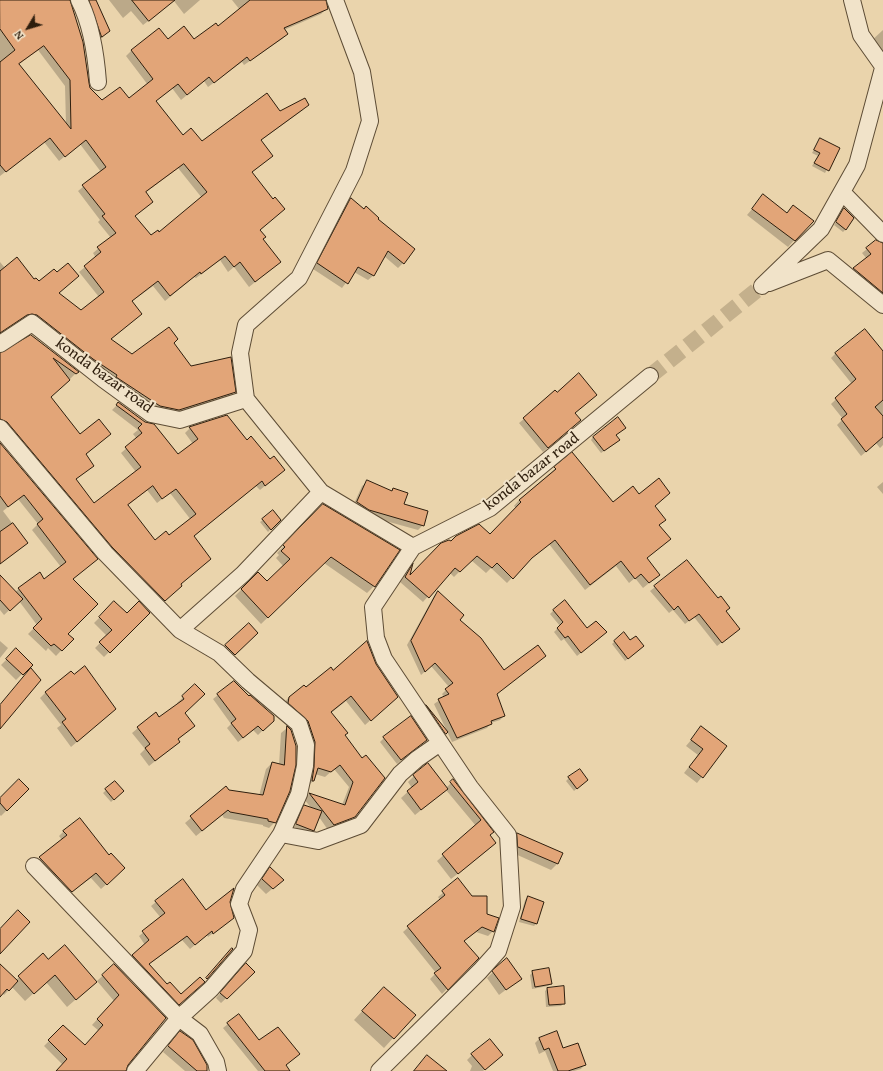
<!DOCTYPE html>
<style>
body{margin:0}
#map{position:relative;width:883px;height:1071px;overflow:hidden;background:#ead4ac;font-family:"Gentium Book Plus",serif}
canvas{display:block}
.north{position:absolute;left:8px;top:8px;width:40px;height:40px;-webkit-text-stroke:3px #f1e3c9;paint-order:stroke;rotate:232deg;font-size:11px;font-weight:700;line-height:16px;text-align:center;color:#2e1e0d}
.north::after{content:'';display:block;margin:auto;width:14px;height:18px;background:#2e1e0d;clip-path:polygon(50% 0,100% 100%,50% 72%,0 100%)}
</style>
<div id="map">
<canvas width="883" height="1071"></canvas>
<div class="north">N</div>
</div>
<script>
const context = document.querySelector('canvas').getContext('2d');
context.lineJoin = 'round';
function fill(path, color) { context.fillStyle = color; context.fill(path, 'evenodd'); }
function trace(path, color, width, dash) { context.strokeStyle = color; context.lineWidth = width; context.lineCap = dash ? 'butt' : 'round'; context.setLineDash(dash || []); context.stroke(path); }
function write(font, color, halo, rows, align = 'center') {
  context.font = font + ' "Gentium Book Plus",serif'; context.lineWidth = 4; context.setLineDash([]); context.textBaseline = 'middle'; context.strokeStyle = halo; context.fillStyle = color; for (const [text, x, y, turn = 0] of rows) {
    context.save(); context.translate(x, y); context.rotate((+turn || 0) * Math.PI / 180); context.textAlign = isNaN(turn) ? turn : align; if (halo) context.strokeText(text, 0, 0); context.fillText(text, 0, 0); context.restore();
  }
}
const shadow = new Path2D(`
 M0 0H70L90 88 102 101 129 100 148 85 126 56 131 51 168 40H194L218 27 240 10 232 0H322L326 9 321 14 284 30 287 34 282 39 244 65 242 62 208 87 204 81 181 100 172 88 156 101 183 136 202 142 279 112 303 110 260 141 272 156 251 173 273 200 284 209 260 230 262 239 280 262 249 287 234 267 228 272 220 260 196 278 194 277 165 301 153 286 131 302 141 314 110 340 132 356 173 343 190 367 234 392 229 397 174 415 155 411 27 318 21 320 0 333V262L5 268 39 283 58 293 81 311 99 297 79 272 96 258 93 253 111 238 98 222 100 220 78 191 101 172 80 144 59 161 44 142 0 176ZM38 50 65 86 66 125 18 65ZM178 168 202 198 159 234 151 237 135 216 145 193Z
 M81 0H95L103 36 96 41Z
 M109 0H200L184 14 174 1 143 25 131 11 123 18Z
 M883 30V61L870 42Z
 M820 139 839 148 825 173 812 166 818 156 812 153Z
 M351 200 376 220 403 263 398 268 384 256 374 275 368 280 354 272 342 288 313 269 346 205Z
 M758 202 787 213 793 207 812 221 788 247 747 215Z
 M844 209 846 229 843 232 834 225Z
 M883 244V296L880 292 876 295 850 274 867 259 862 253 867 249Z
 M31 336 77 372 70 379 66 376 50 397 80 435 104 439 85 455 93 466 75 480 94 505 136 472 121 453 137 439 133 434 138 430 112 410 119 403 145 423 177 456 193 444 185 433 190 428 247 441 284 470 260 490 256 486 193 537 180 585 175 591 159 605 0 426V354ZM147 490 157 503 170 493 191 520 169 536 154 541 127 506Z
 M836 353H883V445L880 448 876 443 861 456 837 425 843 419 831 404 852 384 831 358Z
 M556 393 596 395 574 414 580 420 543 452 519 423Z
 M615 436 616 443 601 453 591 440 593 437Z
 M0 444 96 559 72 579 67 634 72 639 56 656 48 648 46 651 28 634 37 625 19 601 4 615 0 610V576L15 592 39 573 44 580 61 567 32 530 38 524 18 499 3 511 27 543 0 564Z
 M572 454 613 503 639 495 654 506 659 525 646 558 659 575 643 588 635 578 629 583 616 566 585 590 549 544 527 562 507 583 491 568 486 573 471 560 454 577 449 572 423 602 400 582 411 567 408 579 451 543 490 536 516 508 514 506 519 500Z
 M368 481 391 492 394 489 403 504 423 525 418 530 364 515 352 508 362 486Z
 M883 482V494L877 487Z
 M316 512 374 586 367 593 324 563 261 624 235 596 258 573 267 583 284 567 276 558 279 555 277 553Z
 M263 520H279L268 532 260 522Z
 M687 562 725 611 734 633 717 646 694 617 685 624 673 610 669 613 650 591Z
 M438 592 459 620 496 694 504 716 500 720 491 723 487 728 452 742 434 704 444 697 442 694 449 687 431 666 421 675 407 645 434 596Z
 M114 603 127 615 148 613 104 657 95 648 107 636 94 623Z
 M554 610 586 630 602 636 577 656 564 639 561 641 554 632 560 626 550 614Z
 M249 625 251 639 228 660 219 652Z
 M624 633 630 641 640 649 625 661 612 644Z
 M0 641 8 648 0 658Z
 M16 650 31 665 16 680 1 665Z
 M234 682 268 725 258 735 253 730 238 742 227 728 231 724 213 699Z
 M195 686 184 713 194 726 177 740 178 742 173 747 149 766 140 754 145 749 132 733 138 728 159 718 179 704 177 703Z
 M306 688 391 702 365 725 346 701 331 713 344 736 362 759 354 816 349 822 328 830 319 817 311 833 294 827 305 806 312 809 304 799 309 794 342 805 349 787 334 769 325 777 315 774 313 781 308 786 310 772 284 703 289 697Z
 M46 692 115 709 71 747 57 728 61 725 40 698Z
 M702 727 726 746 697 783 684 773 698 755 686 746Z
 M287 728 290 730 275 822 269 828 263 826V825L224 818 222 815 196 836 185 823 226 788 228 791 259 796 266 769 272 763 279 765 281 733Z
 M384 738 426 740 397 764 380 742Z
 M414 776 446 788 453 781 492 832 489 836V849L451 879 437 861 476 826 446 790 415 815 401 798 412 788 408 782Z
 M569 778 587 780 574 791 566 781Z
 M115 782 120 794 111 802 103 793Z
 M28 789 1 816 0 815V799Z
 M64 831 109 856 119 873 101 889 91 878 66 896 35 863 62 840 59 836Z
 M517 834 561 853 557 864 551 870 513 853 511 840Z
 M270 868 283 880 266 894 257 885Z
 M458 880 486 914 493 931 488 936 476 932 464 941 477 958 442 994 430 979 436 973 403 932 440 900 438 897Z
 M182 881 206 911 229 901 228 922 208 937 207 935 190 949 182 940 148 965 167 985 181 996 199 986 175 1008 129 960 145 945 139 936 161 918 151 906Z
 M528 897 536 924 534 926 519 922 525 900Z
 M48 960 96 982 67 1007 46 982 25 1001 12 987 4 995 2 993 0 995V965L15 980Z
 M114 965 165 1018 127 1065 125 1071H57L63 1065 44 1046 63 1027 84 1046 99 1031 92 1025 114 1001 97 981Z
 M242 969 254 972 221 1003 216 998Z
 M493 972 520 979 499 995 487 978Z
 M533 972 551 983 548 986 532 989 530 975Z
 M548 988 564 1003 561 1006 546 1007 545 991Z
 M375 997 414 1015 384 1048 354 1020Z
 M239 1015 259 1041 289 1071H258L223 1028Z
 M556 1032 563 1049 585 1064 581 1069 574 1071H553L545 1051 539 1054 535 1043 539 1039Z
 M175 1038 205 1071H185L163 1052Z
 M472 1055 497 1060 483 1071H470L472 1066 467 1060Z`);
const building = new Path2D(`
 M0 0H70L83 42 89 83 90 88 102 100 120 87 129 98 153 79 131 50 159 28 168 39 184 26 194 39 216 23 218 26 250 0H326L328 9 284 28 288 34 250 61 247 57 214 83 209 77 187 95 178 84 156 101 183 135 191 128 202 141 267 93 280 111 305 98 309 105 261 140 273 156 252 172 273 199 275 197 285 209 260 230 266 237 263 239 281 262 255 282 240 262 234 267 225 256 201 274 200 272 170 296 158 281 132 301 142 314 111 339 132 354 169 327 178 339 174 343 191 366 231 357 236 392 179 410 160 406 116 377 117 375 93 359 37 315 32 314 27 315 0 333V271L17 257 34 279 36 278 39 281 54 269 57 272 68 263 79 276 59 293 81 310 104 292 84 266 101 252 97 247 116 233 102 216 105 214 82 185 106 167 86 140 65 157 50 138 6 172 0 165V62L15 50 0 29ZM44 46 70 80 71 129 19 64ZM184 164 207 192 159 232 158 230 151 235 135 216 153 202 146 192Z
 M89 0H96L110 31 102 37Z
 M132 0H175L149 21Z
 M820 138 840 148 829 171 814 163 820 153 814 150Z
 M763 194 787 213 793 205 814 221 795 241 752 209Z
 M351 198 364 209 366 206 379 218 378 219 415 249 404 264 388 251 374 276 358 267 348 284 317 263Z
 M844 208 854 218 846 230 836 222Z
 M876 240 883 243V293L853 268 871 254 866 248Z
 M865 329 883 351V400L875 407 883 416V437L866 452 841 419 847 414 835 398 856 379 835 353Z
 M31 335 79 372 76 374 53 358 70 380 51 397 80 434 99 419 111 434 86 454 94 466 76 479 94 503 141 467 125 447 142 433 138 428 142 424 116 405 118 402 145 422 154 424 178 454 198 439 189 427 227 415 247 440 251 436 270 459 274 456 285 470 265 486 262 481 194 536 211 559 181 584 182 586 165 601 112 547 7 422 0 419V353ZM153 486 162 499 176 489 196 514 169 535 166 531 155 540 128 505Z
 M579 373 597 395 575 413 581 420 548 448 523 418 555 390 557 392Z
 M618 417 626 428 616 435 620 440 604 451 593 437Z
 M0 443 98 559 73 579 98 604 68 634 74 639 62 651 54 644 51 646 33 628 42 619 18 588 40 572 44 579 66 562 37 524 43 519 24 495 8 507 0 496Z
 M572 452 613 502 633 486 639 494 659 478 670 493 655 506 666 520 659 525 671 539 647 558 660 575 649 583 641 574 635 579 621 561 590 585 555 540 532 558 513 579 497 563 492 568 477 556 460 572 455 568 429 598 405 577 413 563 410 575 441 543 449 540 451 541 456 536 479 524 490 534 521 502 519 500 556 469 554 467Z
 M367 480 392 491 393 488 408 493 404 504 428 511 424 526 369 510 357 502Z
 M323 504 400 550 375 587 331 557 268 618 241 589 258 572 267 581 290 559 281 551 285 547 283 545Z
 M273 510 281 520 271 530 262 519Z
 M13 523 28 543 0 564V532Z
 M687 560 718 598 721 596 730 608 726 611 740 629 722 643 699 614 689 621 678 606 674 610 654 586Z
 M0 575 23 599 10 611 0 600Z
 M438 591 464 615 460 620 481 638 504 670 538 645 546 656 497 694 505 716 491 721 492 724 457 738 438 699 449 694 445 689 453 683 435 663 425 672 411 641Z
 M565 600 587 628 596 621 607 632 581 653 568 636 565 638 557 628 563 622 553 610Z
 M114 601 127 613 139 601 150 613 110 653 99 642 112 630 99 617Z
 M249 623 258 633 235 655 225 645Z
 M624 632 630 640 636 636 644 646 628 659 614 641Z
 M367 641 376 664 398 697 371 721 351 696 331 712 348 733 345 735 362 758 366 755 385 778 355 817 334 825 309 793 345 805 353 782 340 765 331 772 318 768 314 781H312L314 767 315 742 308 721 288 703 289 697 304 685 306 687 331 667 333 670Z
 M16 648 33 665 23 675 6 659Z
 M85 666 116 709 77 742 62 722 66 719 45 692 71 671 74 674Z
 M31 668 41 680 0 729V705Z
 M234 681 249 696 250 695 274 716V721L263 731 258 726 243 738 231 723 236 719 217 694Z
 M195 684 205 694 185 713 195 726 178 739 180 742 155 761 145 748 150 744 137 727 156 712 159 717 184 699 182 696Z
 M426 705 448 732 446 734Z
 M411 716 427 740 401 760 383 737Z
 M287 726 291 730 296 746V765L290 791 276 823 268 821V819L230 812 228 810 202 831 190 816 226 786 229 790 263 795 272 762 284 765Z
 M701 726 727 746 703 778 689 767 703 749 691 740Z
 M428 763 448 789 421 810 407 791 418 782 413 775Z
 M580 769 588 780 577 789 568 777Z
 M19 779 29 789 7 811 0 803V798Z
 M453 779 494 832 490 835 496 843 458 874 442 854 481 820 450 782Z
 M115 781 124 791 114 800 105 789Z
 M304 805 322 811 314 831 296 824Z
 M80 818 109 855 111 853 125 868 107 885 96 873 72 892 39 857 67 835 63 831Z
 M517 833 563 853 558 864 518 847Z
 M270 867 284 880 273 889 262 879Z
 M458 878 472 896H487V914L499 918 494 932 482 927 464 941 479 958 448 990 434 973 441 968 407 926 445 895 442 891Z
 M183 879 206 910 234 888 230 902 234 918 213 934 212 931 195 945 187 936 149 964 167 984 170 982 181 994 200 977 205 982 179 1005 132 955 149 940 142 931 165 913 155 901Z
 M528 896 544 902 537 924 521 919Z
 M18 910 30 922 0 954V929Z
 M65 945 97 982 76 1000 55 975 34 994 18 976 43 953 48 959Z
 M232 948 233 949 207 979 206 978Z
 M507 958 522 979 506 990 492 971Z
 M246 963 255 972 227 999 220 993Z
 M0 964 18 981 9 991 7 989 0 997Z
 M114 964 166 1018 128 1065 126 1071H56L67 1059 48 1040 63 1025 85 1045 103 1025 97 1019 119 995 102 975Z
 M549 968 552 984 535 987 532 971Z
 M564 986 565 1004 549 1005 547 988Z
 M384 987 416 1015 394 1039 362 1011Z
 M239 1014 259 1040 278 1027 300 1054 286 1065 290 1071H265L227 1023Z
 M180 1031 193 1040 207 1065V1071H197L168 1046Z
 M557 1031 563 1048 578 1043 586 1065 568 1071H558L549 1048 544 1050 539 1038Z
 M490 1039 503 1055 485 1070 471 1054Z
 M427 1055 447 1071H414Z`);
const minorTunnel = new Path2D(`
 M650 376 762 286`);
const minor = new Path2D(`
 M79 0C92 25 96 55 98 82
 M852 0 861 35 883 66
 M842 192 883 234
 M769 283 828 260 883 305
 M762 286 821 229 857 165 883 68
 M0 344 32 323 103 379 151 414 180 420 246 399 321 492 413 547 490 508 650 376
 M246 399 240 353 246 325 299 278 354 171 370 121 362 72 335 0
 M0 428 105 553 180 630 219 653 248 681 299 724 306 745 305 766 299 794 281 834
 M180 630 243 574 321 492
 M34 866 179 1018 135 1071
 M218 1071 216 1062 200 1034 179 1018 211 989 244 951 249 930 239 904 244 889 281 834 318 841 361 825 400 774 417 759 440 743
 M379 1071 480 971 498 951 512 907 508 835 470 787 384 659 376 638 373 607 413 547`);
const streetNames = [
 ["konda bazar road",104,376,36],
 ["konda bazar road",532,472,-38]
];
fill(shadow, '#0003');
fill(building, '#e2a578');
trace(building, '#2e1e0d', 1);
trace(minorTunnel, '#c4b08c', 16, [16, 8]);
trace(minor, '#5d4c35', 18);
trace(minor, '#f1e3c9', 16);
write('16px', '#2e1e0d', '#f1e3c9', streetNames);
</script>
